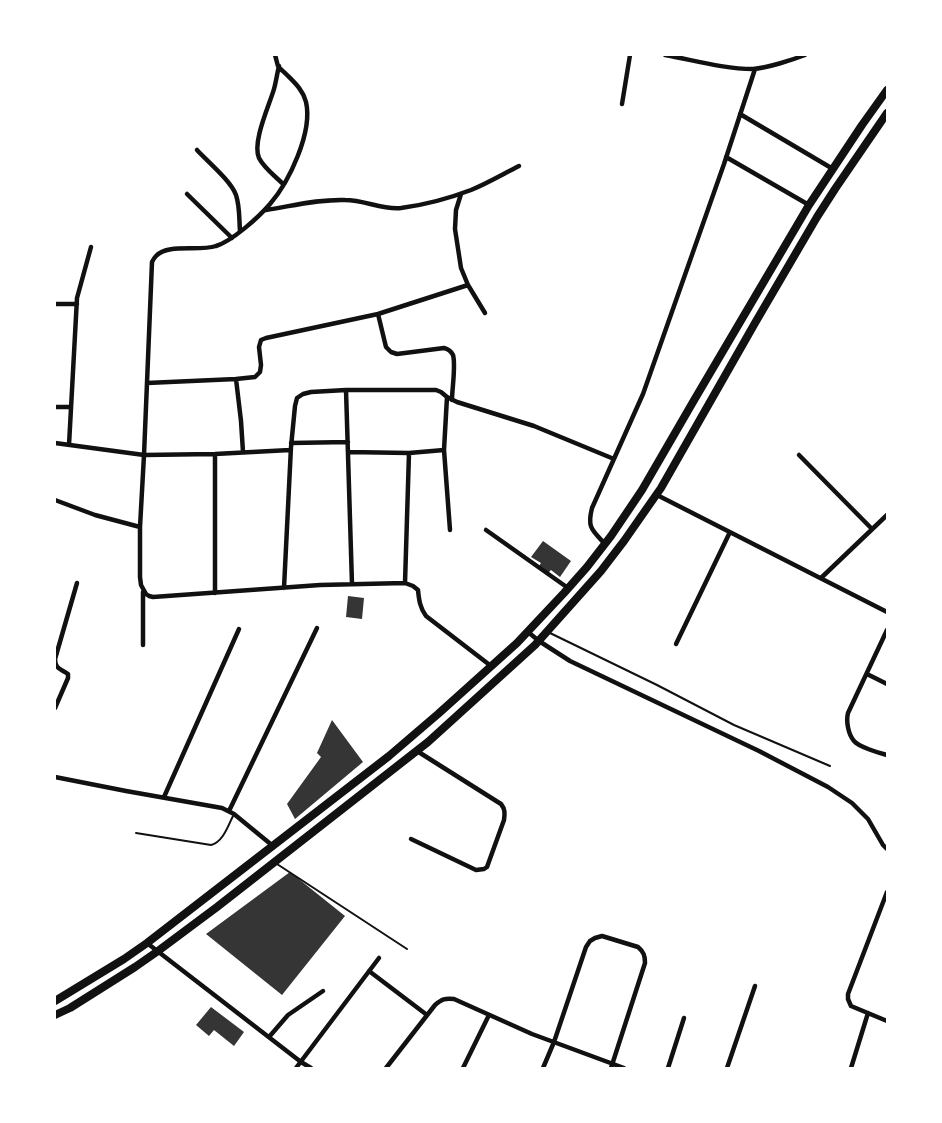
<!DOCTYPE html>
<style>
body{margin:0}
#map{position:relative;width:942px;height:1123px;overflow:hidden;background:#fff;font-family:"Source Sans 3",sans-serif}
canvas{display:block}
.frame{position:absolute;inset:0;border:56px solid #fff;pointer-events:none}
</style>
<div id="map">
<canvas width="942" height="1123"></canvas>
<div class="frame"></div>
</div>
<script>
const context = document.querySelector('canvas').getContext('2d');
context.lineJoin = 'round';
function fill(path, color) { context.fillStyle = color; context.fill(path, 'evenodd'); }
function trace(path, color, width, dash) { context.strokeStyle = color; context.lineWidth = width; context.lineCap = dash ? 'butt' : 'round'; context.setLineDash(dash || []); context.stroke(path); }
const building = new Path2D(`
 M543 541 571 561 560 577 551 570 548 573 539 566 541 563 531 557Z
 M348 596 364 598 362 619 346 617Z
 M332 720 363 762 295 819 287 804 321 757 317 753Z
 M290 872 345 916 282 995 206 934Z
 M211 1007 244 1032 234 1046 214 1030 209 1036 196 1025Z`);
const service = new Path2D(`
 M550 633 657 685 734 725 830 766
 M136 833 211 845C223 842 228 826 233 816
 M277 864 407 949`);
const minor = new Path2D(`
 M275 55C276 58 277 63 278 66 280 69 284 72 286 74 295 83 303 90 306 102 313 132 289 182 270 204 258 218 232 241 216 246 199 252 168 243 156 256 154 258 153 260 152 262L144 455 140 527V577L141 585 146 594 149 596 153 597 320 585 405 583 413 586 418 590C419 600 420 608 426 616L491 666
 M665 55C693 60 724 69 753 69 767 68 792 60 805 55
 M279 66C277 74 276 82 274 89 269 106 252 142 259 158 264 168 275 176 283 184
 M622 104 630 55
 M740 114 833 169
 M197 150C208 162 231 181 236 195 240 207 239 219 240 231
 M726 157 809 205
 M187 194 232 238
 M461 194 456 210 455 229 461 268 468 285 485 313
 M266 210C292 206 319 199 345 200 365 200 382 210 401 208 424 205 450 198 471 190 488 183 503 174 519 166
 M55 304H77
 M378 314 386 347 391 352 397 354 444 348C448 349 451 351 453 355 456 365 452 389 452 400
 M236 379 241 421 243 452
 M147 383 236 379 255 377 260 372 261 365 259 347 261 340 266 338 378 314 468 285
 M346 390 352 584
 M447 397 457 402 534 426 614 459
 M55 407H71
 M55 443 144 455 215 454 290 450
 M291 443 348 442
 M69 445 77 298 91 247
 M348 452 409 453 444 450
 M215 454V593
 M799 455 872 529
 M657 495 887 612
 M55 500 95 515 140 527
 M486 530 568 588
 M605 544C592 530 587 528 592 508L643 394 724 164 755 69
 M821 578 887 515
 M405 583 409 453
 M284 588 291 447 295 406 297 398 303 394 311 392 346 390H436L441 392 447 397 444 450 450 530
 M887 630 848 713C846 721 848 734 854 741 859 747 879 753 887 755
 M528 632 539 641 570 661 759 751 828 787 852 803 868 819 883 845 887 849
 M676 644 730 532
 M143 645V592
 M867 674 887 684
 M55 708 68 678V674C61 669 55 669 55 659L77 583
 M55 777 126 791 222 808 234 814 273 846
 M164 797 239 629
 M229 811 317 628
 M411 839 476 870 484 869 487 867 504 820C505 813 505 809 501 804L417 751
 M887 892 848 994V999L851 1006 887 1021
 M147 943 301 1062 311 1068
 M369 971 427 1015
 M269 1037 288 1015 323 991
 M296 1068 379 958
 M386 1068 435 1005C442 999 445 998 454 999L532 1034 624 1068
 M463 1068 489 1015
 M543 1068 554 1042 586 947 590 941 595 938 602 936 638 947C644 952 645 956 645 963L611 1068
 M668 1068 684 1018
 M727 1068 755 986
 M851 1068 868 1013`);
const trunk = new Path2D(`
 M55 1001 124 959 147 943 389 756 438 714 517 643 564 593 587 567 611 536 642 490 693 402 809 205 862 125 887 90
 M55 1015 70 1008 135 967 158 951 217 907 428 742 535 645 601 571 624 541 661 488 755 323 817 217 835 189 887 113`);
fill(building, '#353535');
trace(service, '#111', 2);
trace(minor, '#111', 4.5);
trace(trunk, '#111', 8);
</script>
